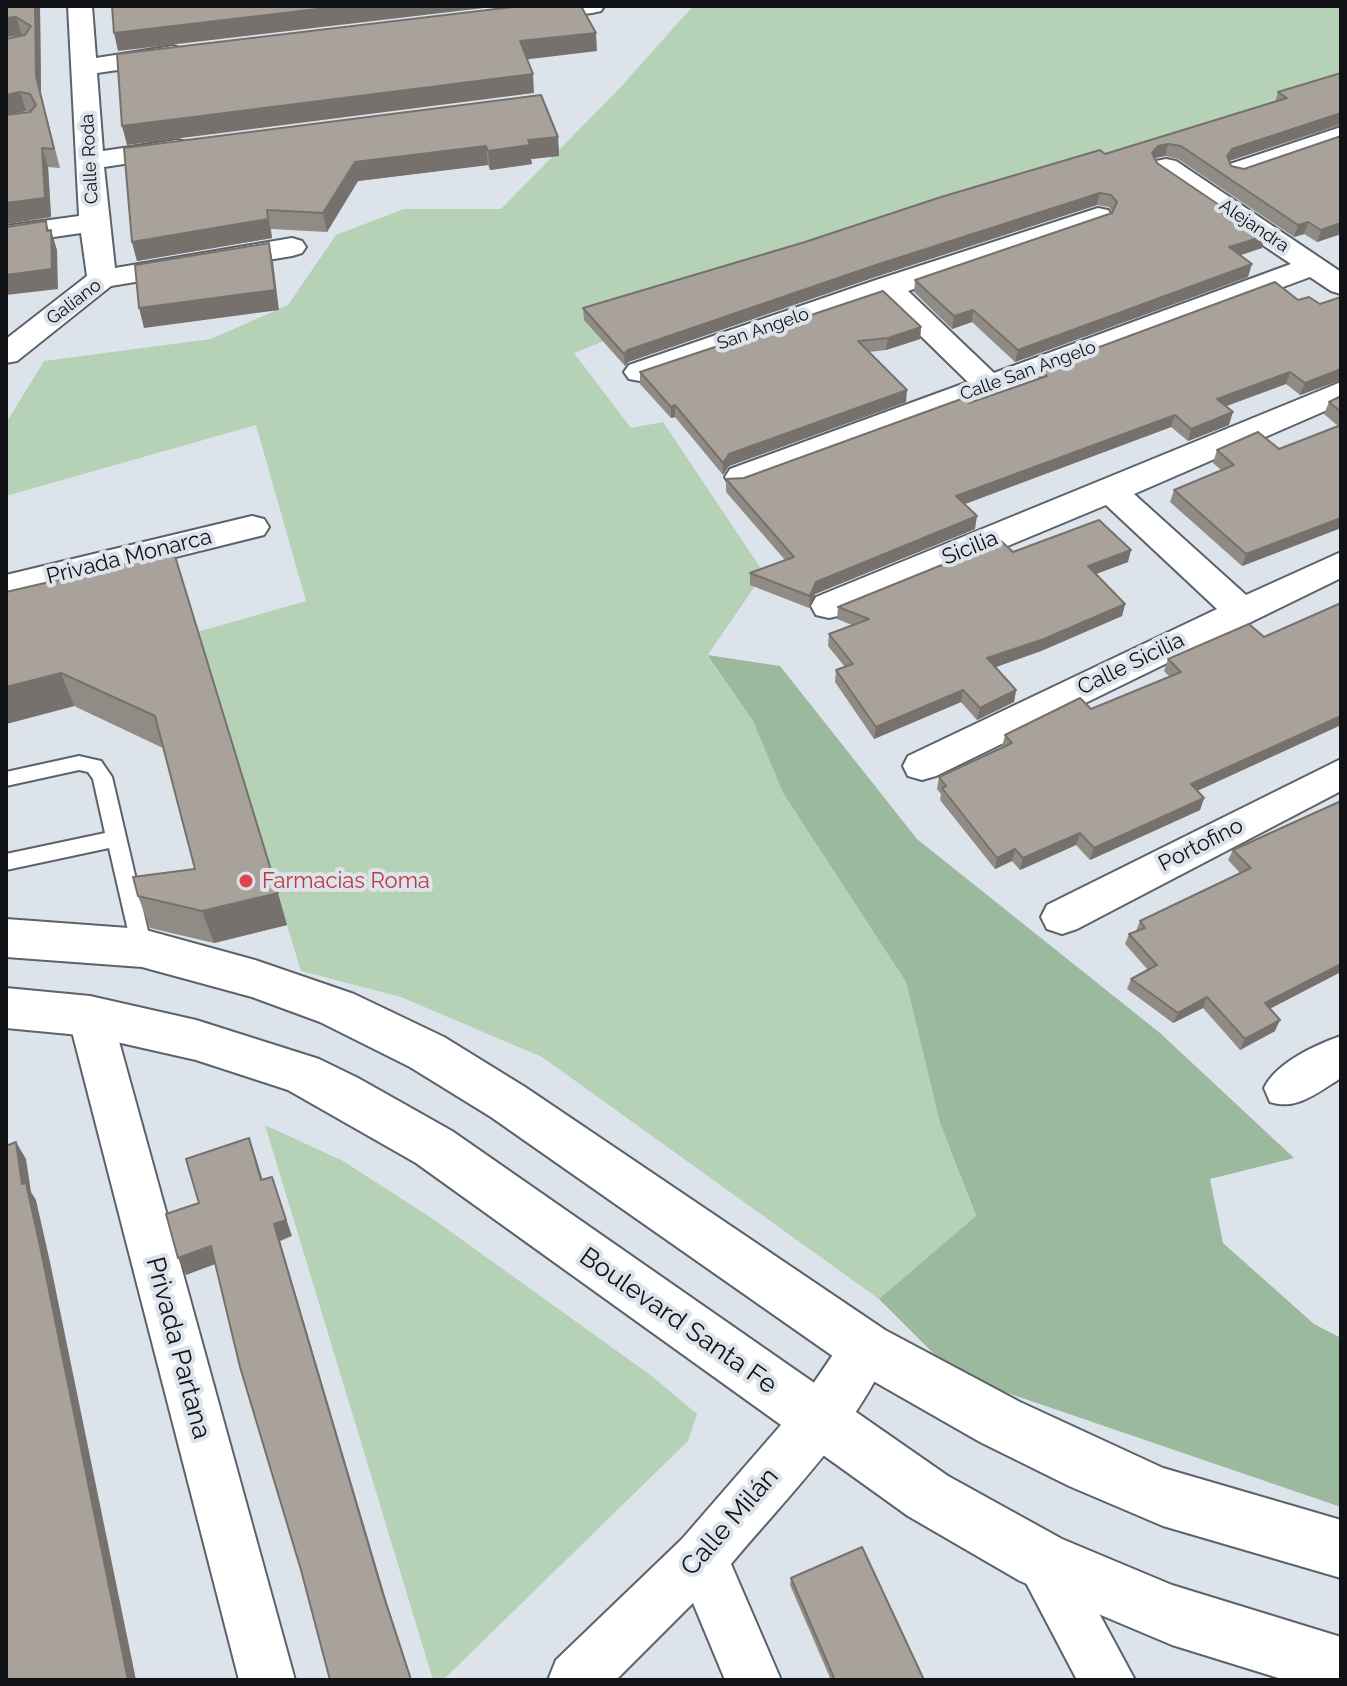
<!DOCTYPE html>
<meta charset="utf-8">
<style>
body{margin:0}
#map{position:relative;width:1347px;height:1686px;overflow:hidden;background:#dce3eb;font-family:Raleway,sans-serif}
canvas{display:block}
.frame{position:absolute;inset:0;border:8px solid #101215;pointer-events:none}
</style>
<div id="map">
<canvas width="1347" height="1686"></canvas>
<div class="frame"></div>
</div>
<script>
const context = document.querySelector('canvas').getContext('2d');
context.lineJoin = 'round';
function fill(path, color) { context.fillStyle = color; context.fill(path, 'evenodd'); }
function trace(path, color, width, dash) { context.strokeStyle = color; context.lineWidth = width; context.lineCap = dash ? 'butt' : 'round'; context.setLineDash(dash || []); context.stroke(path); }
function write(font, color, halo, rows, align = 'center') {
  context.font = font + ' Raleway,sans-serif'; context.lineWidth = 8; context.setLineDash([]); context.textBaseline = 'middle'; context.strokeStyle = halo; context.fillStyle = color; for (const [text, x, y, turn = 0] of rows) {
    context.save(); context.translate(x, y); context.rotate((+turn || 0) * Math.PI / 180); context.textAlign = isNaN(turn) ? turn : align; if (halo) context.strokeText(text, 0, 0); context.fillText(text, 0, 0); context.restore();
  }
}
const green = new Path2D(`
 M693 6H1341V85L1231 115 1085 176 667 316 574 353 631 428 663 422 764 573 707 656 753 721 783 793 906 982 940 1123 976 1217 879 1299 542 1057 401 997 301 971 197 632 306 601 256 425 6 496V423L44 361 211 339 288 305 336 235 404 209H501L619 89Z
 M265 1125 343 1161 433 1219 649 1374 697 1414 688 1441 443 1680H433Z`);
const forest = new Path2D(`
 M707 655 780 666 917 839 1160 1033 1294 1158 1210 1179 1223 1243 1314 1324 1341 1338V1507L955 1375 879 1299 976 1216 940 1123 906 982 783 793 753 721Z`);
const lane = new Path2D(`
 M79 756 101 761 112 777 152 948 149 954 142 957 135 954 132 948 109 848 6 870V854L105 833 93 779 88 772 79 770 6 786V772Z`);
const street = new Path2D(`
 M68 6H92L96 58 173 46 182 49 186 54 182 59 173 62 97 73 103 151 177 140 187 142 190 148 187 154 177 156 104 167 115 268 292 238 302 241 306 247 302 253 292 256 111 286 17 361 6 363V339L87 276 81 233 6 244V226L79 216Z
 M531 6H604L601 11 592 13 526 21 517 19 514 14 517 9Z
 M1341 127V144L1240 178 1230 176 1226 170 1230 164Z
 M1166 159 1176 161 1341 272V294L1331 291 1310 277 742 488 730 485 725 477 730 469 968 382 883 299 651 379 640 381 629 379 624 372 629 365 876 280 1098 208 1108 210 1112 216 1108 222 908 291 994 373 1291 264 1156 173 1152 167 1156 161Z
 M1341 382V404L1134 494 1246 595 1341 552V578L936 776 922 780 908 776 903 766 908 756 1217 609 1106 505 842 615 829 618 816 615 811 606 816 597Z
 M252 516 264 519 269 527 264 535 6 599V575Z
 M1341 759V791L1077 929 1062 934 1047 929 1041 917 1047 905Z
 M90 998 105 1003 112 1016 295 1680H239L68 1016 75 1003Z
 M1341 1036V1078C1318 1092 1297 1111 1270 1102L1264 1088C1276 1063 1315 1045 1341 1036Z
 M866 1324 883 1331 891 1348C856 1430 787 1497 731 1564L781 1680H725L693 1603 616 1680H548L556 1660 682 1539 800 1403 849 1331Z
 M1041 1533 1060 1541 1135 1680H1077L1014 1560 1022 1541Z`);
const secondary = new Path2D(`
 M6 919 142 929 255 960 354 994 444 1037 525 1087 885 1330 1020 1402 1163 1468 1341 1520V1578L1163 1526 1069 1486 980 1442 847 1366 491 1117 410 1067 320 1022 252 997 142 967 6 957Z
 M6 988 90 996 196 1020 319 1059 358 1078 452 1131 948 1476 1062 1539 1172 1585 1341 1637V1680H1285L1172 1645 1020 1581 908 1516 416 1163 288 1090 196 1060 90 1036 6 1028Z`);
const wall = new Path2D(`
 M6 6H40L41 95 60 168 48 167 51 217 6 224V115L30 112 26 111 6 115 23 36 6 37Z
 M1341 73V125L1229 161 1231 166 1244 169 1341 136V237L1338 235 1317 242 1304 234 1294 237 1178 159 1165 156 1155 158 1157 163 1262 248 1239 255 1248 277 1015 362 972 322 952 329 914 292 915 280 1112 213V212L1109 207 1097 205 875 277 628 362 625 366 584 320 583 308 1105 154 1275 102 1278 92Z
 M558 137 559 156 531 159 532 164 490 170 488 165 358 181 327 232 271 229 272 238 137 261 132 242 124 148Z
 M1341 297V380L1300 395 1286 384 1226 406 1229 425 1188 441 1171 427 965 504 975 529 815 594 809 608 750 585V573L785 560 726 492V479L744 478 1038 379 1040 369 1298 300 1320 304Z
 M921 327 920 339 886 350 869 352 906 402 729 466 723 475 675 417 671 418 640 384V372Z
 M1341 396V528L1242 566 1170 502 1174 490 1221 470 1213 463 1217 450 1279 449 1338 426 1324 414 1329 402Z
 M1013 552 1128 562 1096 574 1125 604 1122 616 1041 651 995 667 1016 690 1014 702 977 720 961 702 874 739 835 682 836 670 845 667 828 646 829 634 852 625 837 619 838 607Z
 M174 553 287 925 214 943 150 928 138 896 195 869 163 748 74 706 6 724Z
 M1341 603V725L1197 791 1204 798 1200 810 1090 860 1076 845 1020 870 1012 861 995 869 940 800 941 794 937 789 939 777 1002 747 1005 735 1091 709 1170 677 1164 671 1168 659 1264 637Z
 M1341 801 1270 1009 1275 1031 1240 1050 1203 1008 1173 1023 1127 989 1131 979 1148 970 1125 944 1129 934 1136 931 1140 921 1240 873 1228 860 1233 850Z
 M791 1578 924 1680H831L790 1585Z`);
const shadedWall = new Path2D(`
 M35 6H40L41 95 60 168 36 76Z
 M343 6H501L118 51 114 33Z
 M16 17 22 35 6 37V18Z
 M596 33 597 51 522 60 520 41Z
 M533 74 534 93 127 145 122 126Z
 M20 92 26 111 6 115V95Z
 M1341 113 1340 124 1229 161 1227 156 1232 149Z
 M558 137 559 156 531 159 532 164 490 170 488 151 528 140Z
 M1168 144 1165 156 1155 158 1150 165 1152 153 1158 146Z
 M486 146 488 165 358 181 327 232 323 213 355 162Z
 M42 148 48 167 51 217 6 224V203Z
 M1100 193 1097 205 875 277 628 362 625 366 624 354 628 350 876 265Z
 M267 210 272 238 137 261 132 242Z
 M46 221 51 238V230L57 250 58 289 6 295V275L47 231Z
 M1308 222 1304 234 1294 237 1298 225Z
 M1341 223 1338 235 1317 242 1321 230Z
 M1265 236 1262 248 1226 260 1229 247Z
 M269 243 273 262 279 310 144 328 139 308Z
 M1252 264 1248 277 1015 362 1018 350Z
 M973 310 972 322 952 329 954 316Z
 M921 327 920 339 886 350 888 338Z
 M1341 369V380L1300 395 1305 383Z
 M1290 372 1286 384 1213 411 1217 399Z
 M907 390 906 402 729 466 723 475V463L729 454Z
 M675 405V417L671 418V407Z
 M1233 412 1229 425 1188 441 1191 429Z
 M1175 415 1171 427 954 508 956 496Z
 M977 516 975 529 815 594 809 608 810 596 816 582Z
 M1341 518V528L1242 566 1246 554Z
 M1131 550 1128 562 1085 578 1088 566Z
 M1125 604 1122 616 1041 651 985 671 987 658Z
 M61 673 74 706 6 724V687Z
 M963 690 961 702 874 739 876 727Z
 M1016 690 1014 702 977 720 980 708Z
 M1341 716V725L1186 796 1191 784Z
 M1204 798 1200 810 1090 860 1094 848Z
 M1080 833 1076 845 1020 870 1023 858Z
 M1015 849 1012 861 995 869 997 858Z
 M278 893 287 925 214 943 202 911Z
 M1341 964V972L1260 1014 1265 1003Z
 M1207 997 1203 1008 1173 1023 1178 1013Z
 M1280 1020 1275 1031 1240 1050 1245 1039Z
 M249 1138 255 1155 268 1197 261 1180Z
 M16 1142 26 1159 31 1192 36 1200 50 1262 136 1680H128L22 1184Z
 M272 1177 292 1236 280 1241 387 1603 412 1680H411L382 1591 274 1224Z
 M211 1246 218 1263 186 1275 178 1258Z`);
const building = new Path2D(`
 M6 6H35L36 76 54 149 42 148 45 198 6 203V115L30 112 36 105 30 94 20 92 6 95V39L25 35 31 26 16 17 6 18Z
 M112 6H343L114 33Z
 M521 6H581L596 33 520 41 533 74 122 126 117 54Z
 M1341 73V113L1232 149 1227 156 1231 166 1244 169 1341 136V223L1321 230 1308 222 1298 225 1181 146 1168 144 1158 146 1152 153 1157 163 1265 236 1229 247 1252 264 1018 350 973 310 954 316 915 280 1112 213 1117 202 1111 195 1100 193 876 265 628 350 624 354 583 308 805 242 941 197 1100 150 1105 154 1287 98 1278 92Z
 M541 95 558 137 528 140 530 145 488 151 486 146 355 162 323 213 267 210 268 219 132 242 124 148Z
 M46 221 47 231 51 230 52 269 6 275V227Z
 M269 243 275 290 139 308 135 265Z
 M1275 282 1298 300 1309 297 1320 304 1341 297V369L1305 383 1290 372 1217 399 1233 412 1191 429 1175 415 956 496 977 516 816 582 810 596 750 573 794 557 726 479 744 478 964 398 969 403 1047 376 1040 369Z
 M883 291 921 327 888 338 858 341 907 390 729 454 723 463 675 405 671 407 640 372Z
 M1341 396V412L1329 402Z
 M1341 425V518L1246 554 1174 490 1234 465 1217 450 1258 432 1279 449Z
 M1099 520 1131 550 1088 566 1125 604 1044 639 987 658 1016 690 980 708 963 690 876 727 836 670 853 664 829 634 869 619 838 607 1001 541 1013 552Z
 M174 553 278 893 202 911 138 896 133 877 195 869 155 716 61 673 6 687V592Z
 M1341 603V716L1191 784 1204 798 1094 848 1080 833 1023 858 1015 849 997 858 942 788 946 786 939 777 1012 743 1005 735 1080 698 1091 709 1181 672 1168 659 1249 624 1264 637Z
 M1341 801V964L1265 1003 1280 1020 1245 1039 1207 997 1178 1013 1131 979 1157 965 1129 934 1145 928 1140 921 1251 868 1233 850Z
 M249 1138 261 1180 272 1177 286 1220 274 1224 382 1591 411 1680H330L301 1570 240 1367 211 1246 178 1258 166 1214 199 1203 186 1159Z
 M16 1142 22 1184 26 1183 40 1246 128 1680H6V1146Z
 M862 1547 924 1680H835L791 1578Z`);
const markers = [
 [246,881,8,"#e0444e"]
];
const farStreetnames = [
 ["Calle Roda",90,159,-93],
 ["Alejandra",1254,226,34],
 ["Galiano",74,302,-37],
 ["San Angelo",763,329,-19],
 ["Calle San Angelo",1028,371,-20]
];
const streetNames = [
 ["Sicilia",970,548,-22],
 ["Privada Monarca",129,557,-14],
 ["Calle Sicilia",1131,664,-26],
 ["Portofino",1201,845,-27]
];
const healthNames = [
 ["Farmacias Roma",262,881]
];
const nearStreetnames = [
 ["Boulevard Santa Fe",678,1321,35],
 ["Privada Partana",178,1348,75],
 ["Calle Milán",730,1522,-49]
];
fill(green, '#b5d2b7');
fill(forest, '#9bb99d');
trace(lane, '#5c6269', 4);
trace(street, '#5c6269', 4);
trace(secondary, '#5c6269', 4);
fill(lane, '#fff');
fill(street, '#fff');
fill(secondary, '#fff');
fill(wall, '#908b84');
fill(shadedWall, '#76716c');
fill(building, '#a8a29a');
trace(building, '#76716c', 2);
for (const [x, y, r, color] of markers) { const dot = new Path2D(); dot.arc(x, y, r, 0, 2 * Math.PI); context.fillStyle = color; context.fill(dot); trace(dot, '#dce3eb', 3); }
write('18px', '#101215', '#dce3eb', farStreetnames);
write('22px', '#101215', '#dce3eb', streetNames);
write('22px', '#be3a42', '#dce3eb', healthNames, 'left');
write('26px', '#101215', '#dce3eb', nearStreetnames);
</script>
